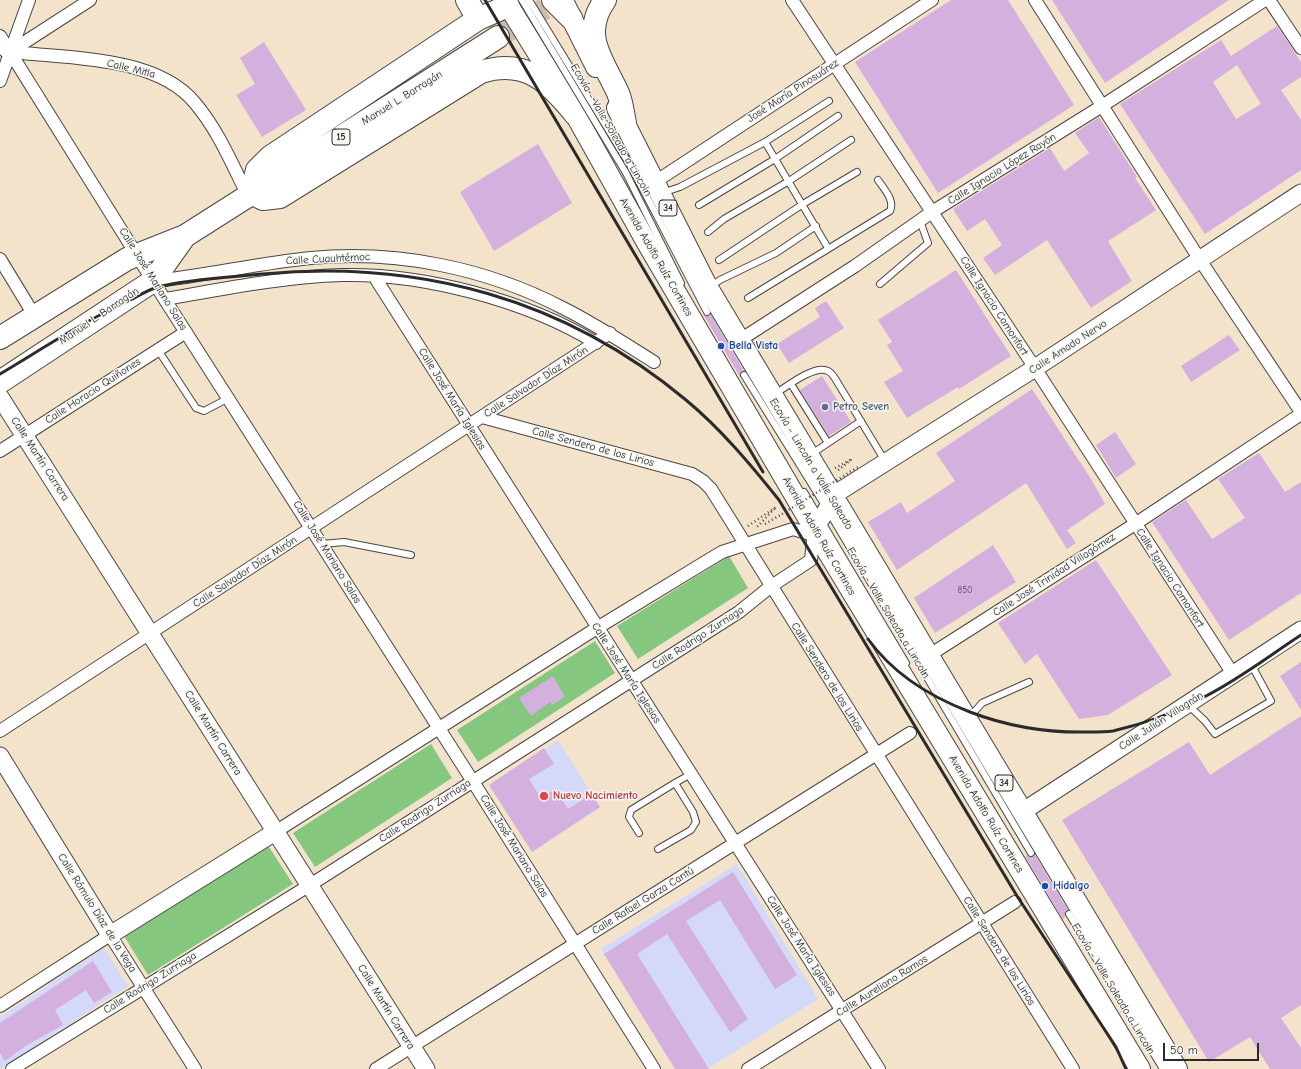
<!DOCTYPE html>
<meta charset="utf-8">
<style>
body{margin:0}
#map{position:relative;width:1301px;height:1069px;overflow:hidden;background:#f4e3cb;font-family:"Comic Neue",sans-serif}
canvas{display:block}
.scale{position:absolute;left:1163px;top:1043px;width:96px;height:18px;box-sizing:border-box;border:2px solid #2b2b2b;border-top:0;padding-left:5px;font-size:12px;line-height:14px;white-space:nowrap;color:#2b2b2b;-webkit-text-stroke:3px #f6f6f2;paint-order:stroke}
</style>
<div id="map">
<canvas width="1301" height="1069"></canvas>
<div class="scale">50 m</div>
</div>
<script>
const context = document.querySelector('canvas').getContext('2d');
context.lineJoin = 'round';
function fill(path, color) { context.fillStyle = color; context.fill(path, 'evenodd'); }
function trace(path, color, width, dash) { context.strokeStyle = color; context.lineWidth = width; context.lineCap = dash ? 'butt' : 'round'; context.setLineDash(dash || []); context.stroke(path); }
function write(font, color, halo, rows, align = 'center') {
  context.font = font + ' "Comic Neue",sans-serif'; context.lineWidth = 3; context.setLineDash([]); context.textBaseline = 'middle'; context.strokeStyle = halo; context.fillStyle = color; for (const [text, x, y, turn = 0] of rows) {
    context.save(); context.translate(x, y); context.rotate((+turn || 0) * Math.PI / 180); context.textAlign = isNaN(turn) ? turn : align; if (halo) context.strokeText(text, 0, 0); context.fillText(text, 0, 0); context.restore();
  }
}
const built = new Path2D(`
 M558 740 600 807 532 852 489 785Z
 M737 864 818 999 709 1068 688 1037 664 1051 601 949Z
 M104 948 128 986 0 1069V1017Z`);
const green = new Path2D(`
 M729 556 748 588 638 659 617 626Z
 M595 641 615 673 478 762 457 730Z
 M431 744 452 778 315 867 293 833Z
 M267 844 293 884 148 975 124 936Z`);
const building = new Path2D(`
 M951 0H1008L1074 105 938 193 855 62Z
 M1052 0H1229L1105 83Z
 M1277 26 1301 62V77L1281 90 1301 120V170L1205 234 1120 104 1221 40 1231 56ZM1237 65 1261 104 1236 119 1213 82Z
 M264 42 306 110 262 137 236 95 255 84 240 58Z
 M1099 117 1137 177 1135 178 1156 210 1108 241 1132 281 1091 308 1047 240 995 275 983 258 1002 245 985 219 967 231 953 209 1050 148 1064 171 1089 153 1075 133Z
 M538 144 572 203 494 251 460 192Z
 M956 270 1011 356 959 389 958 387 907 418 884 382 903 371 887 345 892 342 878 320Z
 M826 301 844 328 789 363 777 344 820 317 815 308Z
 M703 314 707 316 711 315 744 371 740 373V377Z
 M1229 335 1240 350 1191 382 1181 366Z
 M822 376 851 422 829 436 800 390Z
 M1032 389 1091 479 1105 504 1067 530 1076 543 1067 549 1026 483 897 570 868 522 901 502 907 513 955 481 936 453Z
 M1115 432 1136 464 1116 478 1096 445Z
 M1259 453 1285 492 1301 482V593L1229 640 1152 522 1186 500 1212 539 1245 518 1218 479Z
 M993 545 1016 582 935 633 914 598Z
 M1096 560 1172 675 1108 715 1079 719 1037 654 1025 664 998 623Z
 M1301 662V710L1280 676Z
 M553 676 565 697 552 705 550 702 531 716 519 698Z
 M1301 716V1005L1281 1018 1301 1048V1069H1270L1250 1037 1209 1062 1062 820 1189 742 1210 775Z
 M544 748 554 764 529 779 541 798 555 789 568 809 592 794 600 807 532 852 489 785Z
 M1027 855 1031 857 1035 855 1068 910 1065 912V917L1063 919 1025 856Z
 M733 872 797 975 775 989 720 900 686 921 748 1019 730 1032 667 934 637 954 709 1069H675L604 954Z
 M93 961 112 992 94 1003 86 990 55 1010 63 1025 27 1045 5 1061 0 1053V1023Z`);
const highwayTunnel = new Path2D(`
 M498 37 559 0`);
const path = new Path2D(`
 M835 468 852 459 836 472
 M765 524 782 514
 M748 526 776 507 756 528`);
const lane = new Path2D(`
 M765 142 828 248
 M633 170 707 312
 M626 173 681 283
 M662 193 680 187 765 142 829 101
 M699 205 775 159 838 116
 M708 232 724 219 789 181 851 140
 M719 260 803 204 857 172
 M880 284 928 243 920 221
 M711 286 720 280 776 253 816 226
 M748 298 890 211C895 200 884 189 878 180
 M158 350 196 408 204 411 229 398
 M744 375 827 509 1031 853
 M791 384 828 443
 M775 394C786 387 815 364 828 371 832 373 834 377 836 380L885 461
 M810 455 861 421
 M804 492 906 663
 M322 544 344 542 411 555
 M1188 705 1205 721 1215 734 1271 701 1251 664
 M969 718 982 703 1029 682
 M675 783 691 774
 M639 833 629 817 631 810 675 783 693 812 696 822 691 830 658 849
 M1069 914 1163 1069`);
const street = new Path2D(`
 M792 0 1035 368 1233 674
 M1035 0 1200 260 1301 412
 M1269 0 1301 48
 M0 36 153 281 472 780 654 1069
 M5 51C63 59 155 54 195 103 218 130 232 164 248 196
 M8 53 90 0
 M0 81 29 0
 M655 182 932 0
 M0 259 34 315
 M374 276 879 1069
 M153 281C206 276 258 263 311 258 398 250 486 268 563 308 595 324 624 343 654 362
 M165 299C223 289 282 277 342 275 423 273 528 301 596 343
 M740 340 855 266 932 212 1102 106 1265 0
 M482 417 692 474 703 481 711 489 1073 1069
 M0 451 186 332
 M928 656 1135 524 1301 414
 M0 731 610 333
 M275 832 597 628 712 558 722 552 793 529 813 535
 M0 1006 110 935 195 1069
 M12 1069 310 885 739 612 770 587 811 560 814 530
 M376 1069 910 733
 M748 1069 1015 902`);
const secondary = new Path2D(`
 M0 397 426 1069
 M815 529 827 509 832 496 1035 368 1301 193
 M0 756 110 935 275 832
 M1022 812 1301 630`);
const primary = new Path2D(`
 M505 0 575 114 647 243 826 549 1140 1069
 M564 3 596 67
 M617 108 708 288 1177 1069`);
const highway = new Path2D(`
 M467 0 478 19
 M553 0 571 18
 M605 0C580 35 603 60 618 93 622 102 623 114 625 123
 M508 6 478 19 270 157 257 170 251 193 263 199 280 197 481 72C526 58 549 82 575 114
 M0 338 127 259 185 236 498 37
 M0 382 153 281 185 236`);
const rail = new Path2D(`
 M485 0 763 472
 M0 374C42 349 81 323 126 302 137 297 147 290 158 287 188 279 232 277 263 274 419 259 565 299 686 400 721 429 751 465 779 500L1017 896 1116 1047 1126 1069
 M868 639C893 674 931 697 970 712 1009 727 1048 733 1089 732 1097 732 1105 732 1113 731 1144 724 1176 712 1204 697 1238 680 1269 656 1301 635`);
const pathBridge = new Path2D(`
 M782 514 858 467`);
const laneBridge = new Path2D(`
 M522 0 626 173
 M529 0 633 170`);
const markers = [
 [721,346,4,"#1a4fb4"],
 [825,407,4,"#5c6f8a"],
 [544,796,5,"#e0444e"],
 [1045,886,4,"#1a4fb4"]
];
const numberNames = [
 ["850",965,590]
];
const shields = [
 [341,137,18],
 [668,208,18],
 [1004,783,18]
];
const shieldNames = [
 ["15",341,137],
 ["34",668,208],
 ["34",1004,783]
];
const streetNames = [
 ["Calle Mitla",131,69,14],
 ["José María Pinosuárez",793,91,-33],
 ["Manuel L. Barragán",402,98,-32],
 ["Ecovía - Valle Soleado a Lincoln",611,130,60],
 ["Calle Ignacio López Rayón",1002,169,-32],
 ["Avenida Adolfo Ruíz Cortines",656,257,60],
 ["Calle Cuauhtémoc",328,259,-3],
 ["Calle José Mariano Salas",153,279,58],
 ["Calle Ignacio Comonfort",994,306,57],
 ["Manuel L. Barragán",99,316,-34],
 ["Calle Amado Nervo",1068,347,-33],
 ["Calle Salvador Díaz Mirón",536,382,-33],
 ["Calle Horacio Quiñones",93,391,-33],
 ["Calle José María Iglesias",452,399,58],
 ["Calle Sendero de los Lirios",593,447,15],
 ["Calle Martín Carrera",40,459,57],
 ["Ecovía - Lincoln a Valle Soleado",811,464,59],
 ["Avenida Adolfo Ruíz Cortines",819,536,60],
 ["Calle José Mariano Salas",327,552,58],
 ["Calle Salvador Díaz Mirón",245,572,-33],
 ["Calle José Trinidad Villagómez",1054,575,-33],
 ["Calle Ignacio Comonfort",1170,578,57],
 ["Ecovía - Valle Soleado a Lincoln",888,613,59],
 ["Calle Rodrigo Zurriaga",698,638,-33],
 ["Calle José María Iglesias",626,673,57],
 ["Calle Sendero de los Lirios",827,677,58],
 ["Calle Julián Villagrán",1161,721,-33],
 ["Calle Martín Carrera",213,733,58],
 ["Calle Rodrigo Zurriaga",425,811,-33],
 ["Avenida Adolfo Ruíz Cortines",986,814,59],
 ["Calle José Mariano Salas",514,846,58],
 ["Calle Rafael Garza Cantú",643,901,-32],
 ["Calle Rómulo Díaz de la Vega",97,913,58],
 ["Calle José María Iglesias",801,946,57],
 ["Calle Sendero de los Lirios",999,951,58],
 ["Calle Rodrigo Zurriaga",150,983,-32],
 ["Calle Aureliano Ramos",882,986,-32],
 ["Ecovía - Valle Soleado a Lincoln",1113,989,59],
 ["Calle Martín Carrera",386,1007,58]
];
const transitNames = [
 ["Bella Vista",729,346],
 ["Hidalgo",1053,886]
];
const serviceNames = [
 ["Petro Seven",833,407]
];
const healthNames = [
 ["Nuevo Nacimiento",553,796]
];
fill(built, '#d4d8f9');
fill(green, '#86c780');
fill(building, '#d3b0de');
trace(highwayTunnel, '#ccbeab', 22, [22, 11]);
trace(lane, '#494743', 8);
trace(street, '#494743', 14);
trace(secondary, '#494743', 19);
trace(primary, '#494743', 22);
trace(highway, '#494743', 24);
trace(path, '#494743', 2.5, [1, 3]);
trace(lane, '#fff', 6);
trace(street, '#fff', 12);
trace(secondary, '#fff', 17);
trace(primary, '#fff', 20);
trace(highway, '#fff', 22);
trace(rail, '#2b2b2b', 3);
trace(laneBridge, '#494743', 8, []);
trace(pathBridge, '#494743', 2.5, [1, 3]);
trace(laneBridge, '#fff', 6);
for (const [x, y, r, color] of markers) { const dot = new Path2D(); dot.arc(x, y, r, 0, 2 * Math.PI); context.fillStyle = color; context.fill(dot); trace(dot, '#f6f6f2', 1.5); }
write('9px', '#554c58', null, numberNames);
for (const [x, y, w] of shields) { const box = new Path2D(); box.roundRect(x - w / 2, y - 8, w, 16, 3); context.fillStyle = '#f6f6f2'; context.fill(box); trace(box, '#2b2b2b', 1); }
write('bold 10px', '#2b2b2b', null, shieldNames);
write('11px', '#2b2b2b', '#f6f6f2', streetNames);
write('bold 11px', '#164399', '#f6f6f2', transitNames, 'left');
write('bold 11px', '#4e5e75', '#f6f6f2', serviceNames, 'left');
write('bold 11px', '#be3a42', '#f6f6f2', healthNames, 'left');
</script>
